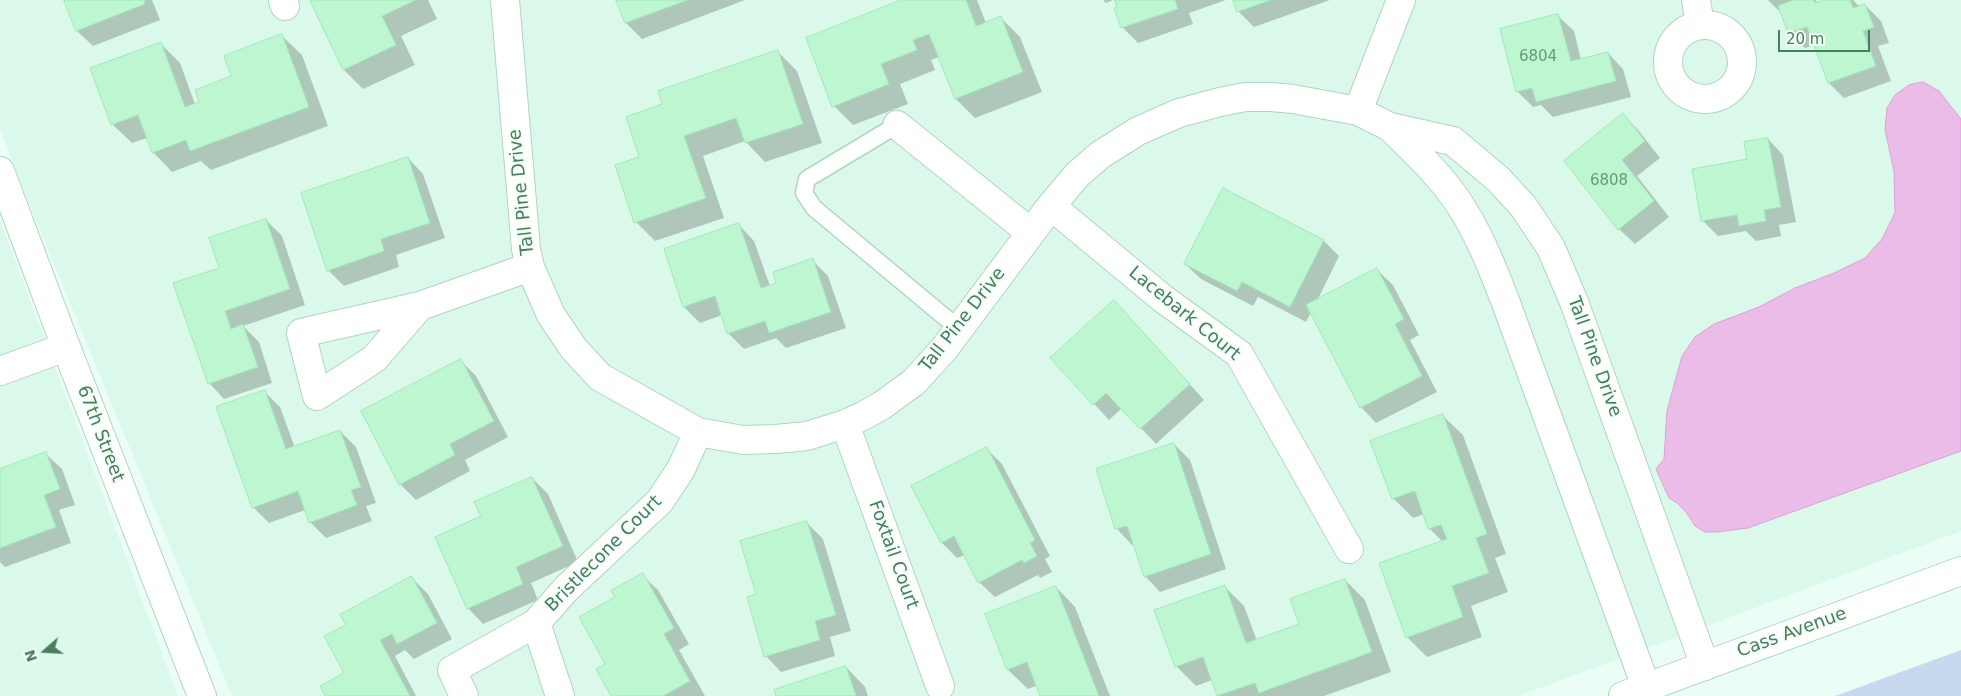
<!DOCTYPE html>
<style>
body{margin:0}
#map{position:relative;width:1961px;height:696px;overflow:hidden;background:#eafef5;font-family:"DejaVu Sans",sans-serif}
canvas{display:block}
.north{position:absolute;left:20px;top:626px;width:50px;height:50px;-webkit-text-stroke:4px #f2fff9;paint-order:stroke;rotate:251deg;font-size:14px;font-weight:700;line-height:20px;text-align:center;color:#4a7d59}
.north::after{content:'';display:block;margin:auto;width:18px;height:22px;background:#4a7d59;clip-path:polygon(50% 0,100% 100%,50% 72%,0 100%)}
.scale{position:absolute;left:1778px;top:30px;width:92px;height:22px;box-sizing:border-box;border:2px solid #4a7d59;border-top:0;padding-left:6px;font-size:15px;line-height:18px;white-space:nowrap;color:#4a7d59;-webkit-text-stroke:4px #f2fff9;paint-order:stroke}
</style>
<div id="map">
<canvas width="1961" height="696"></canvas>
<div class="north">N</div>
<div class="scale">20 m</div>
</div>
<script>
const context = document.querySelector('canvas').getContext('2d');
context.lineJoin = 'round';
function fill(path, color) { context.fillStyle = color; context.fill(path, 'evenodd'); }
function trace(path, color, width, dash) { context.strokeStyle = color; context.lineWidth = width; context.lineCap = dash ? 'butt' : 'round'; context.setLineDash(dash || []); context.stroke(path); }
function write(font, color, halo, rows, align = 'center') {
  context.font = font + ' "DejaVu Sans",sans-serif'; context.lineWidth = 4; context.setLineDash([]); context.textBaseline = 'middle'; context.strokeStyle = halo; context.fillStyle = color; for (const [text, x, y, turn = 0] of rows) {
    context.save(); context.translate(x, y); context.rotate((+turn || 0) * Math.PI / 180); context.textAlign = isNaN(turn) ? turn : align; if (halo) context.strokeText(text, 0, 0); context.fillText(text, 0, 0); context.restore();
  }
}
const residential = new Path2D(`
 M0 0H1961V531L1519 696H232L21 184 0 128Z
 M0 220 178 696H0Z`);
const green = new Path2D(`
 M1961 650V696H1835Z`);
const water = new Path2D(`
 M1923 82 1939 91 1961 119V451L1748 528 1717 532H1705L1695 526 1686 512 1677 503 1669 498 1656 469 1664 459 1667 411 1682 356 1695 337 1714 324 1759 307 1795 288 1834 273 1865 258 1882 239 1895 213 1894 171 1885 130 1887 108 1895 95 1909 85Z`);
const shadow = new Path2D(`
 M65 0H152L160 20 93 46 77 31Z
 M316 0H428L437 19 401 36 415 65 363 89 344 70 312 2Z
 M617 0H745L642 39 626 23Z
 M905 0H977L986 23 1000 17 1020 37 1042 92 975 118 956 99 939 57 931 60 935 70 900 84 908 104 853 125 834 106Z
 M1103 0H1113L1106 3Z
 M1116 0H1226L1189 13 1193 24 1138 43 1122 27Z
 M1235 0H1330L1254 27 1238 11Z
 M1768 0H1815L1819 3 1827 0H1853L1860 7 1865 5 1881 21 1889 43 1878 46 1891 81 1844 98 1829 83 1815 45 1805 48 1789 33 1781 10 1779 11Z
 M1558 16 1574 31 1581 60 1608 53 1623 69 1631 97 1553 117 1541 105 1533 107 1517 91Z
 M282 36 302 55 328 126 211 170 201 161 172 172 153 152 147 138 132 143 112 124 160 43 180 63 195 104 201 102 233 77Z
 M777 51 797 71 822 143 765 162 745 141 703 156 724 218 655 241 636 222 641 157 664 105Z
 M1623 115 1639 131 1660 158 1637 176 1669 217 1635 244 1619 229Z
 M1768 139 1783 155 1796 222 1779 225 1781 236 1756 241 1746 231 1718 236 1702 220Z
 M408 158 423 174 445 238 396 255 399 267 344 286 328 270Z
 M1223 189 1324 241 1339 256 1317 301 1377 270 1393 285 1419 335 1410 340 1437 392 1376 423 1361 407 1311 312 1306 322 1258 297 1253 306 1201 279 1185 264Z
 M266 220 282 236 305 305 243 326 259 342 272 383 224 399 209 383 221 269Z
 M739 225 754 241 770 286 778 283 812 260 828 276 846 328 786 348 776 338 744 349 728 333 722 315 700 323 684 307 665 250Z
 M1129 317 1204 400 1156 444 1122 408 1109 420 1052 358Z
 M460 360 476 376 508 437 465 460 470 471 416 500 400 484Z
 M264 391 280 407 295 448 340 431 356 447 376 503 366 506 372 521 326 538 310 522 305 510 269 523 253 507Z
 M1443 416 1463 435 1506 554 1495 558 1508 592 1471 606 1482 637 1427 657 1407 637 1443 542 1429 528 1424 514 1413 518 1393 498Z
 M1174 444 1190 460 1226 569 1160 592 1145 576 1134 544 1132 545 1117 529 1097 470Z
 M987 449 1002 464 1050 556 1045 559 1052 572 1040 578 1038 575 995 597 979 582 965 555 957 558 942 543 913 487Z
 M46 454 62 469 75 505 59 510 71 543 5 567 0 562V471Z
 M532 478 548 494 578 562 531 583 538 600 483 624 468 608 483 517Z
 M807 523 823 539 851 631 830 637 835 656 781 672 766 656 757 595Z
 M642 575 658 590 689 644 679 650 705 696H613L607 664 617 597Z
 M412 578 428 594 452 639 414 659 405 650 395 656 416 696H326L346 674 347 625Z
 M1345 580 1365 600 1391 672 1324 696H1219L1212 680 1196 686 1176 666 1224 586 1244 606 1257 641 1301 625Z
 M1056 587 1075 607 1110 696H1042L1038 685 1028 689 1008 670 987 615Z
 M846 667 865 687 868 696H778Z`);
const building = new Path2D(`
 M64 0H144L145 4 76 31Z
 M313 0H416L382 16 396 45 343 70 310 1Z
 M616 0H688L625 23Z
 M901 0H966L976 26 1001 16 1023 72 955 99 929 34 913 40 917 50 881 64 889 84 832 107 806 38Z
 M1115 0H1175L1178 9 1121 28 1114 8 1117 7Z
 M1233 0H1271L1237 12Z
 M1794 0H1813L1815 3 1824 0H1850L1853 8 1865 4 1874 27 1863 31 1876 66 1828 83 1807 27 1788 33 1778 6Z
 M1558 14 1571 61 1608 52 1616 81 1536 102 1532 88 1516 92 1500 29Z
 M282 34 309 107 190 151 186 140 152 153 138 115 111 125 90 68 161 42 185 107 199 102 195 90 231 76 224 56Z
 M778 50 803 124 745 143 736 118 684 136 706 198 634 223 615 165 639 157 626 117 662 104 658 91Z
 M1623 113 1645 141 1622 160 1654 201 1618 230 1564 161Z
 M1768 138 1781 207 1764 210 1766 221 1739 226 1737 215 1701 221 1692 169 1747 159 1744 142Z
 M408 157 430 223 381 239 384 251 327 271 301 193Z
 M1223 188 1324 240 1290 307 1242 282 1237 291 1184 264Z
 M266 219 290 289 225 311 231 329 243 324 258 367 208 384 173 283 219 268 209 238Z
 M739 223 761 288 776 283 773 272 813 258 831 312 769 333 765 321 727 334 715 296 683 307 664 249Z
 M1377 268 1404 319 1395 324 1422 376 1360 408 1306 305Z
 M1114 300 1190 384 1140 429 1106 393 1093 405 1050 358Z
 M461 359 494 421 450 444 455 455 399 485 361 411Z
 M265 390 286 449 340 430 361 487 351 490 357 505 309 523 298 491 252 508 216 407Z
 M1443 414 1487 534 1476 538 1489 573 1452 586 1463 617 1406 638 1379 563 1447 539 1441 525 1428 529 1415 491 1392 499 1370 441Z
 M1174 443 1211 554 1144 577 1127 526 1115 529 1096 469Z
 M987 447 1035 540 1030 543 1037 556 1024 563 1022 560 978 583 954 536 941 543 911 486Z
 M46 452 60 489 44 495 56 527 0 548V469Z
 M532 477 563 546 516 567 523 584 467 609 435 537 481 516 474 502Z
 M807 521 836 615 815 621 820 640 764 657 747 597 756 594 740 541Z
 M643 573 674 628 664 634 690 681 663 696H611L596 669 605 664 579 617 615 597 611 591Z
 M412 576 437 623 397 644 392 634 380 640 410 696H325L320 686 344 673 324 636 346 625 340 615Z
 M1345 579 1372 652 1259 693 1255 683 1217 696 1203 657 1175 667 1154 610 1225 585 1246 643 1299 624 1290 599Z
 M1056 586 1099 696H1040L1027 662 1007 670 985 614Z
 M846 666 856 696H776L774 690Z`);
const lane = new Path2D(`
 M897 125 807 179 804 193 814 208 959 329`);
const street = new Path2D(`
 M283 0 285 6
 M505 0 526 249 530 267 551 315 574 349 600 377 698 432 743 440 776 439 807 436 845 424 863 416 881 406 914 382 944 349 1051 206 1077 175 1100 155 1138 131 1179 113 1220 102 1245 97H1271L1293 99 1358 111 1390 127 1453 141 1498 179 1523 206 1551 248 1574 302 1705 666
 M1696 0 1700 24
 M1668 62a37 37 0 1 1 74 0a37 37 0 1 1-74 0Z
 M1358 111 1401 0
 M897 125 1030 232
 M1390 127C1417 154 1446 180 1465 213 1482 241 1494 272 1506 303L1646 687
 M1051 206 1162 298 1239 354 1349 549
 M420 306 374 359 317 396 301 333 420 306 530 267
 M0 371 66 347
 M845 424 940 686
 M536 623 566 589 660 501 681 469 698 432
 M464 696 452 670 536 623 560 696`);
const secondary = new Path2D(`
 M0 171 66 347 202 696
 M1623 696 1961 571`);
const numberNames = [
 ["6804",1538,57],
 ["6808",1609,181]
];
const streetNames = [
 ["Tall Pine Drive",522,192,-96],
 ["Lacebark Court",1184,314,39],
 ["Tall Pine Drive",963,320,-52],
 ["Tall Pine Drive",1594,357,70],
 ["67th Street",100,434,69],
 ["Bristlecone Court",604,554,-45],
 ["Foxtail Court",893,555,70],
 ["Cass Avenue",1792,633,-20]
];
fill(residential, '#dbf9ea');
fill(green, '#c6d9ee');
fill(water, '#ebbce7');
trace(water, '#dda1d8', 1);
fill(shadow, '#0003');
fill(building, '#bff6d2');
trace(building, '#9eeab6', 1);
trace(lane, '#b1d5be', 19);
trace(street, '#b1d5be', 30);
trace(secondary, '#add8be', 30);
trace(lane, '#fff', 16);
trace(street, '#fff', 28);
trace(secondary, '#fff', 28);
write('15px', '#679b77', null, numberNames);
write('18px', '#4a7d59', '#f2fff9', streetNames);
</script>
